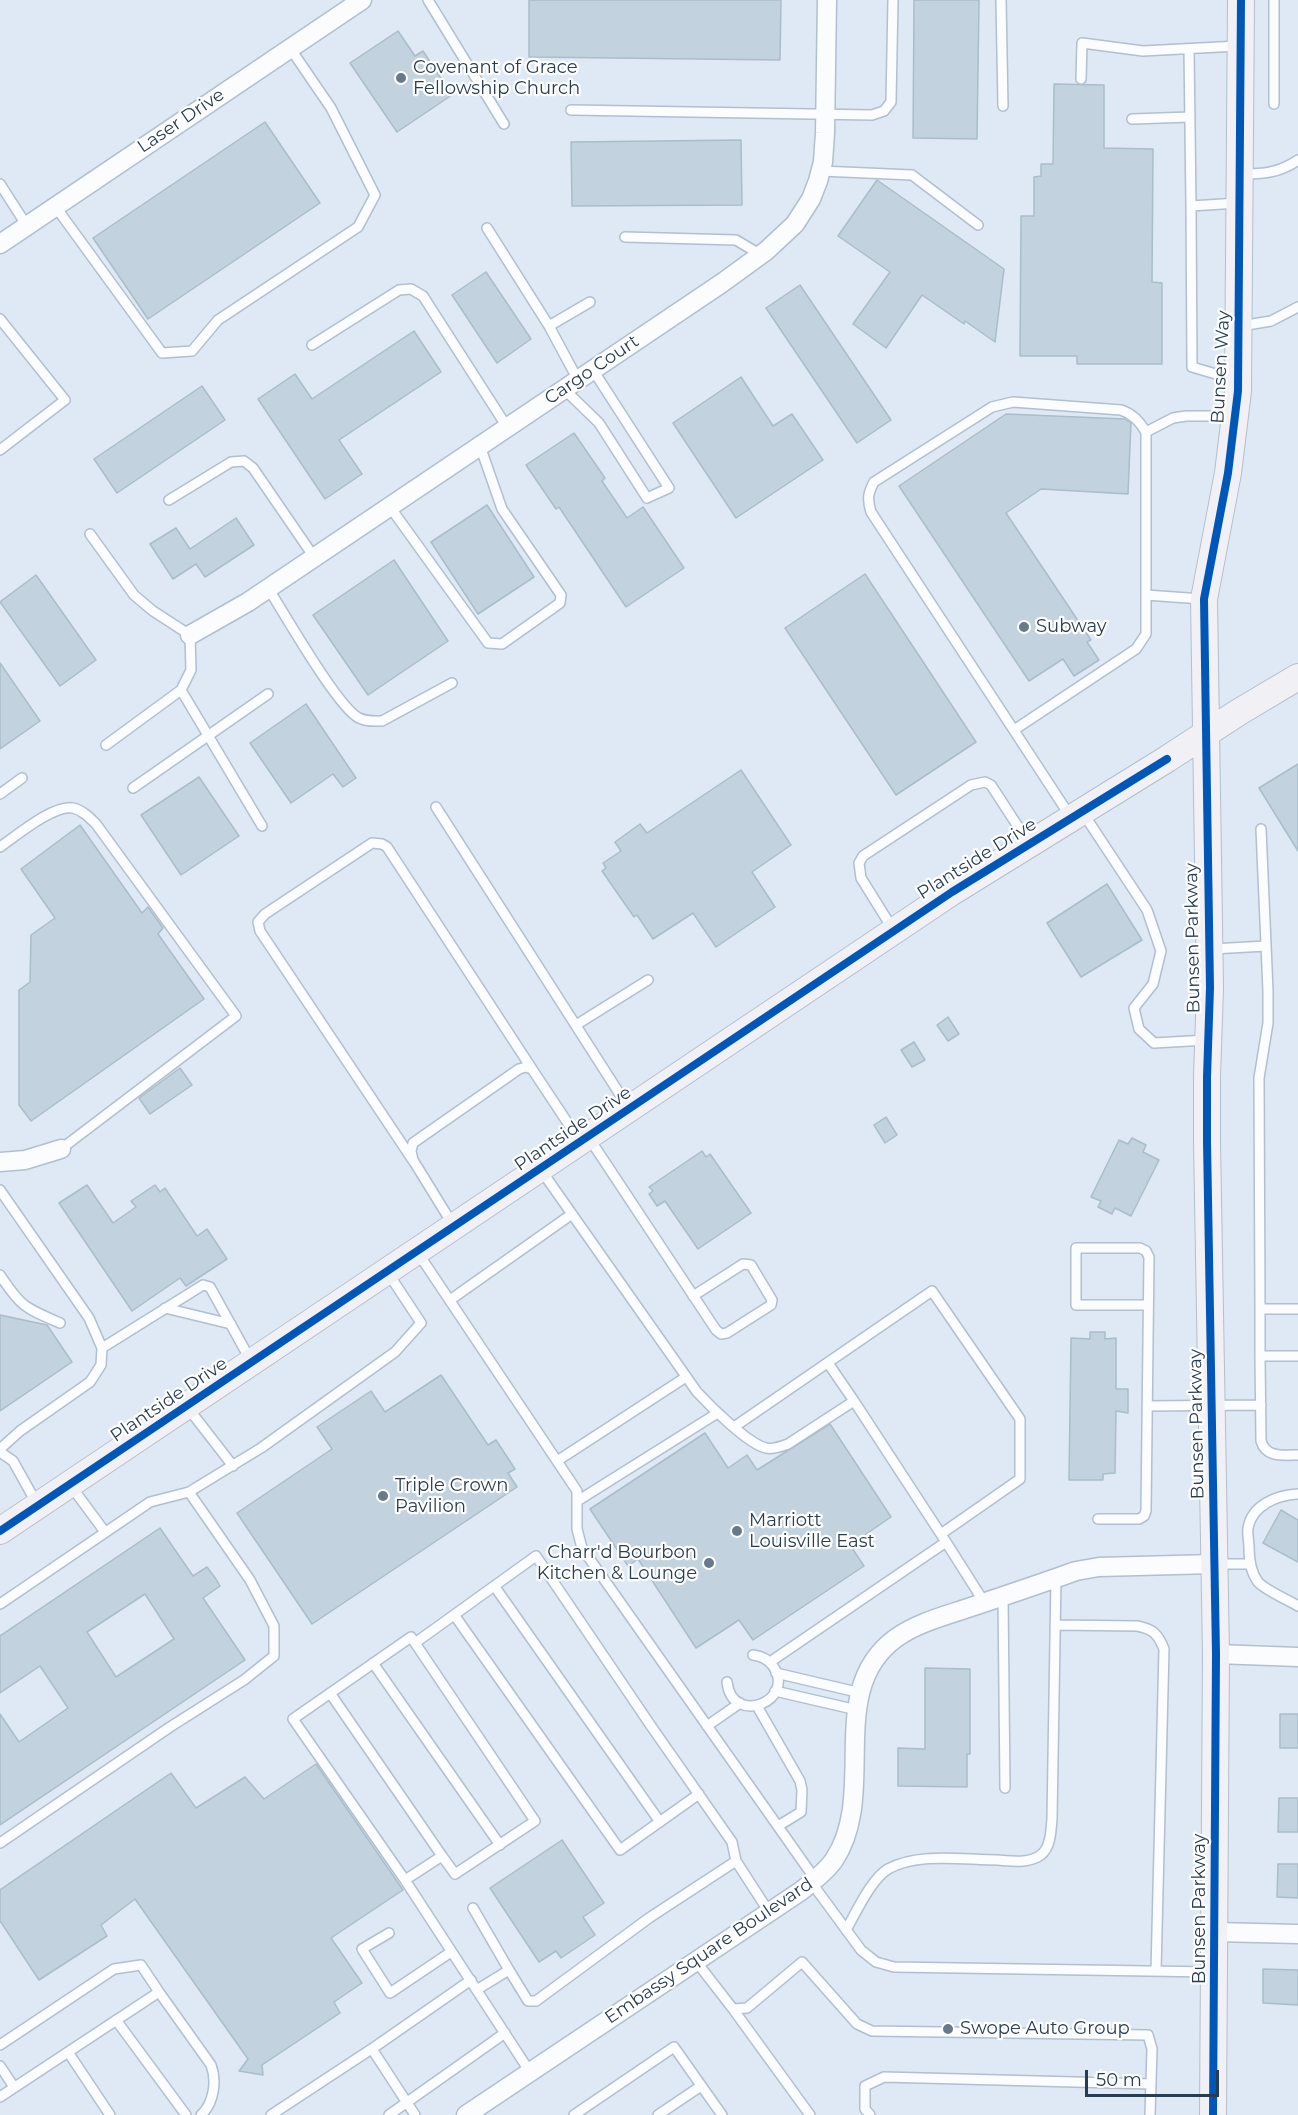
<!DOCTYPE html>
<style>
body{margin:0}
#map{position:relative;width:1298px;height:2115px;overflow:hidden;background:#dee9f5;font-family:Montserrat,sans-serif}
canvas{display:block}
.scale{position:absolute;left:1085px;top:2070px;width:134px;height:27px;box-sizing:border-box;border:3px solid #293d52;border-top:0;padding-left:8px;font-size:18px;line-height:21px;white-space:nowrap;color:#293d52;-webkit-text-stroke:4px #fff;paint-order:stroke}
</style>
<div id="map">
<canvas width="1298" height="2115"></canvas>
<div class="scale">50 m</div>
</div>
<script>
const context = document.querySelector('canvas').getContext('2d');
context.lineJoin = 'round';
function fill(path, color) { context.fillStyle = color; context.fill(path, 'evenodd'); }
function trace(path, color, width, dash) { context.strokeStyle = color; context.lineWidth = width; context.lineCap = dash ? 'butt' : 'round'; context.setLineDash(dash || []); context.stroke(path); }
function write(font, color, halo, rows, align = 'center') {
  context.font = font + ' Montserrat,sans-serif'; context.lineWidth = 4.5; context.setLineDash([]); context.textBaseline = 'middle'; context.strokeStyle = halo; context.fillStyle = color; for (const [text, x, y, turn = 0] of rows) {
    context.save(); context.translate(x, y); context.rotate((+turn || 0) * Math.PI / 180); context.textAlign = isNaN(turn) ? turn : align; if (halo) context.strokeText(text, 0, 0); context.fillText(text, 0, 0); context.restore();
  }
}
const building = new Path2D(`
 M529 0H781L780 60 529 57Z
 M914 0H979L977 139 913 138Z
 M398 31 415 56 423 51 452 95 397 132 350 63Z
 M1054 84 1104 85V148L1153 149 1152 282 1162 283V364H1077V356H1020L1021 216H1034V177L1041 176V164H1053Z
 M265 122 320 203 148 319 93 238Z
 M741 140 742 205 572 206 571 142Z
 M877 180 1004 269 995 342 965 321 964 324 922 295 886 348 853 324 890 272 838 236Z
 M486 272 531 339 497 363 452 295Z
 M800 285 891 420 857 443 766 308Z
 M414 331 441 372 339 440 362 474 325 499 258 399 295 374 312 399Z
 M741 377 773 426 792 414 823 460 736 518 673 423Z
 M202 386 225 420 117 493 94 459Z
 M1006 414 1125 419 1131 423 1128 494 1041 489 1006 513 1091 640 1087 642 1099 660 1074 676 1063 659 1029 681 899 486Z
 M574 433 605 478 602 481 627 518 643 507 684 568 626 607 559 507 556 509 526 465Z
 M487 505 534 577 478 614 431 542Z
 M236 518 254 545 205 577 196 564 173 579 150 544 176 528 190 549Z
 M394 560 448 641 368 695 313 615Z
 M865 574 976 742 896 795 785 628Z
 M36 575 96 660 60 686 0 602Z
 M0 663 40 721 0 749Z
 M306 704 356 778 343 787 333 774 291 803 250 743Z
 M1298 764V851L1259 788Z
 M741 770 791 845 752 872 775 907 716 947 693 913 653 939 637 915 634 917 602 871 606 868 603 863 621 851 615 842 640 824 647 833Z
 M199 777 239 836 181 875 141 815Z
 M80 825 142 913 148 907 163 928 158 934 204 999 31 1121 19 1105V990L30 982 31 935 55 918 21 869Z
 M1107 884 1142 940 1081 977 1047 923Z
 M948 1017 959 1034 948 1041 937 1025Z
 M914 1042 925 1060 912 1067 901 1050Z
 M180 1068 192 1085 150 1114 139 1098Z
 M886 1117 897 1135 885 1143 874 1125Z
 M1132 1138 1146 1145 1143 1152 1159 1160 1131 1216 1115 1208 1112 1214 1098 1207 1101 1201 1091 1197 1119 1140 1128 1144Z
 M702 1151 706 1157 710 1154 751 1213 698 1249 665 1201 657 1206 649 1194 653 1191 649 1187Z
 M87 1185 113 1223 136 1207 131 1201 155 1185 160 1192 165 1188 197 1236 207 1229 227 1259 186 1286 180 1278 132 1311 59 1203Z
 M0 1315 47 1325 72 1362 0 1411Z
 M1090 1332H1105V1339L1116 1338V1389H1128V1413L1116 1411 1115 1473 1103 1474V1480H1069L1071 1338 1090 1339Z
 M441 1375 488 1445 496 1440 515 1469 508 1473 517 1487 312 1624 237 1513 332 1449 317 1427 371 1391 385 1412Z
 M830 1424 891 1517 850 1545 864 1566 753 1640 739 1620 696 1648 638 1559 628 1566 590 1509 705 1433 728 1468 747 1455 757 1470Z
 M1281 1510 1298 1520V1562L1263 1543Z
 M160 1528 193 1576 207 1567 216 1579 220 1586 203 1598 245 1660 0 1825V1714L19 1742 68 1708 40 1666 0 1693V1636ZM145 1594 174 1639 116 1677 87 1632Z
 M925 1668 970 1669V1754H967V1787L898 1786V1748L925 1749Z
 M1280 1714H1298V1748H1280Z
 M316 1764 403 1890 331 1938 362 1983 334 2002 340 2013 262 2065 263 2075 239 2071 248 2059 135 1899 101 1925 107 1936 39 1980 0 1921V1890L171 1773 196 1808 245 1777 264 1799Z
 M1279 1798H1298V1832H1278Z
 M562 1840 604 1903 583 1917 595 1935 561 1958 556 1951 539 1962 490 1888Z
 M1278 1864H1298V1898L1277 1897Z
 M1263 1969 1298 1970V2005L1263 2003Z`);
const lane = new Path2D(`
 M428 0 504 124
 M1001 0 1003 106
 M1274 0V104
 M1189 49 1191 206
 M1081 79 1082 43 1143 51 1238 46
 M571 110 872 115 884 111 891 102 893 0
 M1132 119 1190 117
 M821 171 912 175 978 225
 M1241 174C1263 174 1279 173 1298 160
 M0 184 27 226
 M55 206 162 353 192 351 218 320 358 227 375 195 331 108 290 48
 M487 228 549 326
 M625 237 736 240 761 255
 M0 319 65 400 0 450
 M1241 326 1271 321 1298 307
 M312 345 399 290 411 289 423 296 507 427
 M578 380 549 326 590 302
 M1236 380 1192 367 1191 206 1238 203
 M564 389 599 423 647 498 669 488 593 370
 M1146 432 1173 418 1186 416H1232
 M169 500 231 462 244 461 253 468 314 557
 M390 507 488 643 502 644 560 603 561 595 502 509 480 446
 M90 534 134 595 153 611 190 635 191 670 181 690 106 745
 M268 588C284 613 338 708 359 718 367 722 375 721 382 721L452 683
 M1146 595 1202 599
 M181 690 262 826
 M1014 730 1136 649 1146 634V432C1139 421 1133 414 1121 410L1013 402 992 407 874 482C868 493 867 499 871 512L1070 816
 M133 788 268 694
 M0 794 22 778
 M436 807 628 1107
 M1083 813 1147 910 1161 951 1153 984 1134 1008 1139 1029 1154 1043 1207 1040
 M0 847C16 836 54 804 73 808 82 810 89 817 96 824L236 1016 61 1149
 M894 931 861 878 859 863 863 856 971 785 985 782 991 785 1028 842
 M1212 949 1266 946
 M576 1025 648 980
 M589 1138 716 1330 721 1334 727 1333 771 1305 772 1300 751 1265 743 1264 693 1296
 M414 1162 260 931 258 922 265 914 372 843 382 844 387 847 532 1069
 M541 1170 697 1392C710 1406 748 1444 766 1448 773 1450 782 1446 788 1444L854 1401 946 1542
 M0 1190 89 1318 102 1348 101 1365 90 1382 20 1431 0 1449
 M453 1225 413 1160 411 1151 413 1143 519 1069 526 1067 532 1069 579 1140
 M418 1253 577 1491V1529L582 1548 815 1879
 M0 1275C21 1307 25 1308 60 1323
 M450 1300 572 1214
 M165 1308 231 1324
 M1260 1309 1259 1078 1268 1023V991L1261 829
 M102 1348 203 1285 210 1287 251 1361
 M1260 1356V1309H1298
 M1298 1356H1260L1261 1441C1266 1458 1283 1455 1298 1455
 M828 1363 854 1401
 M1147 1406 1261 1405
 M188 1408 233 1466
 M734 1427 932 1291 1020 1419V1479L941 1534
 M0 1452 13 1461 37 1504
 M557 1461 686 1377
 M71 1486 105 1532
 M1298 1494C1277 1495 1252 1505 1248 1528 1247 1534 1249 1541 1249 1547 1249 1559 1250 1571 1258 1582 1265 1590 1288 1600 1298 1606
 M579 1500 716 1414
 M1098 1519H1139L1144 1516 1146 1511 1149 1257 1146 1251 1140 1248H1076V1305H1148
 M1217 1564H1249
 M495 1587 660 1822
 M1003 1596 1005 1788
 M0 1604 150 1502 189 1492
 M455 1616 620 1850 699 1794
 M1055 1625 1137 1626C1153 1629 1158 1634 1164 1649L1156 1971
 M415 1643 536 1556 651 1726 732 1842 736 1861 649 1918 536 2001H528L509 1970 478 1989
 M770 1662 946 1542 984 1602
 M373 1663 500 1845
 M776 1673 861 1693
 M727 1682C732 1727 797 1701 773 1666 768 1659 761 1656 753 1655
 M775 1691 857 1710
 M330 1693 442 1856
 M757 1706 800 1781 802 1790 801 1812 778 1826
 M707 1726 740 1703
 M0 1843 170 1727 244 1680 274 1656V1626L250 1580 189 1492 261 1448 395 1352 421 1323 388 1273
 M736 1861 769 1912
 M405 1880 442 1856 455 1874 535 1821 411 1637 293 1719 405 1880 530 2072
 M811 1882 861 1950 876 1962 894 1967 1212 1972
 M473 1908 509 1970
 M846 1930C856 1913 871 1879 888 1869 919 1852 963 1860 998 1860 1012 1861 1030 1864 1042 1854 1051 1846 1051 1829 1052 1819L1056 1578
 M389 1933 362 1949 390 1993 451 1952
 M695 1960 733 2009 747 2008 802 1962 857 2024 872 2031 1148 2035 1152 2049 1150 2115
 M733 2009 810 2115
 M116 2020 186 2115
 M0 2045 114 1969 141 1965 159 1992
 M372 2049 415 2115
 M68 2052 110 2115
 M0 2066 14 2087
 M0 2097 159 1992 211 2065C217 2081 214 2103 201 2115
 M271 2115 376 2046 471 1980
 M389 2115 505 2033
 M574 2115 674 2047 722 2115
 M658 2115 701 2086
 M870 2115 865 2109V2086L884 2077 1151 2084`);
const street = new Path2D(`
 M0 244 362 0
 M190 635 248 602 722 283 766 251 795 224 811 199 818 181 823 162 825 133 827 0
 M0 1162 25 1160 61 1149
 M1216 1654 1298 1657
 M1215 1932 1298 1934
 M466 2115 801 1891C813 1881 826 1872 834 1860 879 1793 824 1690 896 1638 917 1623 944 1616 968 1608 1004 1596 1040 1584 1076 1571L1099 1567 1214 1564`);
const secondary = new Path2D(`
 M0 1531 952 892 1167 759 1239 712 1298 677
 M1213 2115 1216 1654 1207 1142V1077L1210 988 1204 599 1228 473 1238 391 1241 0`);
const cycleway = new Path2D(`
 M0 1531 952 892 1167 759
 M1213 2115 1216 1654 1207 1142V1077L1210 988 1204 599 1228 473 1238 391 1241 0`);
const markers = [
 [401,78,6,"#68798b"],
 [1024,627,6,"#68798b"],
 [383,1496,6,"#68798b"],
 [737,1531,6,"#68798b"],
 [709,1563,6,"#68798b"],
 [948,2029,6,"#68798b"]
];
const poiNames = [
 ["Covenant of Grace",413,68],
 ["Fellowship Church",413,89],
 ["Subway",1036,627],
 ["Triple Crown",395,1486],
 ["Pavilion",395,1507],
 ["Marriott",749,1521],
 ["Louisville East",749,1542],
 ["Charr'd Bourbon",697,1553,"right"],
 ["Kitchen & Lounge",697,1574,"right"],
 ["Swope Auto Group",960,2029]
];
const streetNames = [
 ["Laser Drive",181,121,-34],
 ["Bunsen Way",1221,367,-87],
 ["Cargo Court",592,370,-34],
 ["Plantside Drive",977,859,-32],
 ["Bunsen Parkway",1193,938,-91],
 ["Plantside Drive",573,1129,-34],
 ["Plantside Drive",169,1400,-34],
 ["Bunsen Parkway",1197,1424,-91],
 ["Bunsen Parkway",1200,1909,-90],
 ["Embassy Square Boulevard",709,1951,-34]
];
fill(building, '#c2d2de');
trace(building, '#aabdca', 1.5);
trace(lane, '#b1bfce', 12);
trace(street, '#b1bfce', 21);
trace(secondary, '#b1bfce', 28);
trace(lane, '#fafcfe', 9);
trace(street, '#fafcfe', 18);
trace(secondary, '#f1f1f5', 26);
trace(cycleway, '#0057b8', 8);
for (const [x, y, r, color] of markers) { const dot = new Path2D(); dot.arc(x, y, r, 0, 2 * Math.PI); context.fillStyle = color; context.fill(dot); trace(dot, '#fff', 2); }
write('18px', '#293d52', '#fff', poiNames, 'left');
write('18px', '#293d52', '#fff', streetNames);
</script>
